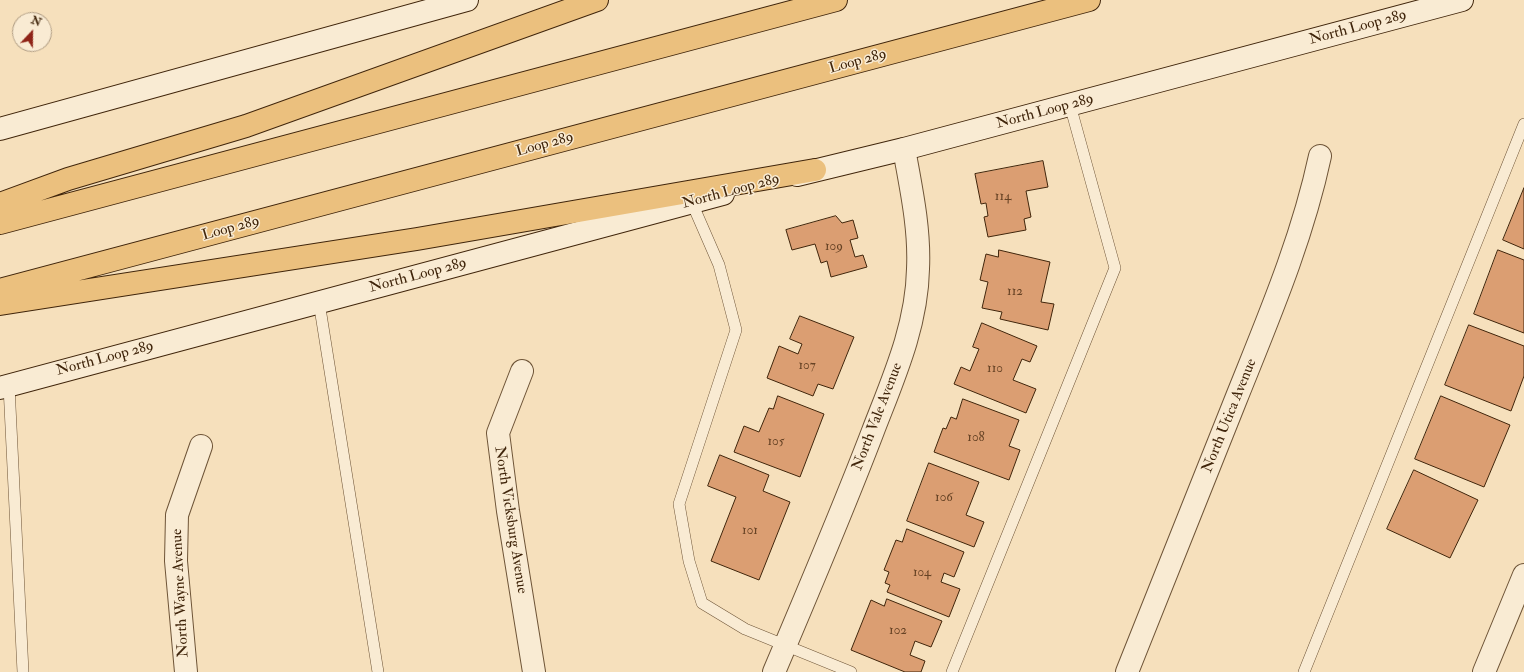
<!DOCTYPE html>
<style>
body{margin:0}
#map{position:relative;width:1524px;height:672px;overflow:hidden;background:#f6e0bc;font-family:"IM FELL Double Pica",serif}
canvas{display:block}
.north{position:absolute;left:12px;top:12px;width:40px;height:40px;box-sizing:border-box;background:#f9ebd3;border:1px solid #af9c83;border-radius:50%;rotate:22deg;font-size:11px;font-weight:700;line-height:16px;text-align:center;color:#40250b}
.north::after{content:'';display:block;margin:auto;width:14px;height:18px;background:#8f2418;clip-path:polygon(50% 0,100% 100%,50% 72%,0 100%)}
</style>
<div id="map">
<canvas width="1524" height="672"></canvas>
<div class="north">N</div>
</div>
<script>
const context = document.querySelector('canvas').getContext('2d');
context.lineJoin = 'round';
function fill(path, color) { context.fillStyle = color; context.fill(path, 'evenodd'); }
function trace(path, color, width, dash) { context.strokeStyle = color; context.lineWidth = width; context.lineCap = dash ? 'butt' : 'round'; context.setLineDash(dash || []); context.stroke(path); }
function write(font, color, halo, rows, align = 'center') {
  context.font = font + ' "IM FELL Double Pica",serif'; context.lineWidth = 3; context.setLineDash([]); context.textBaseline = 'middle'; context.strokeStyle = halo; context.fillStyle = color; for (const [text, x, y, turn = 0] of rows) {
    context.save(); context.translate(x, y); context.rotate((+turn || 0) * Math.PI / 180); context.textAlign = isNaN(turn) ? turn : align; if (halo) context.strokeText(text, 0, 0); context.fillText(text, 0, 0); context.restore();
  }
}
const building = new Path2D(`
 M1043 161 1048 187 1026 191 1031 217 1024 219 1026 230 988 237 984 217 988 216 986 203 981 204 975 174Z
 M1524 188V249L1503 240Z
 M836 216 842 223 853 220 858 238 850 240 855 257 863 255 867 267 831 277 827 261 821 263 815 244 792 250 786 230Z
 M999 250 1050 262 1041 302 1054 304 1048 330 1000 319 1002 312 982 308 988 282 980 280 986 254 998 257Z
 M1498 250 1524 260V333L1474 314Z
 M800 316 854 337 833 389 818 384 813 396 767 378 779 346 798 354 802 344 790 339Z
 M982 323 1037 346 1030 362 1022 359 1013 380 1036 389 1026 413 954 384 961 367 970 371 979 349 973 347Z
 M1469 325 1524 346V376L1511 411 1445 385Z
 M778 396 824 414 800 477 734 452 744 426 759 432 769 408 773 409Z
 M1441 396 1510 425 1484 487 1415 459Z
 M963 399 1019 420 1009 446 1020 450 1009 480 934 452 943 428 946 429 951 417 956 419Z
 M720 455 769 475 763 491 790 502 759 580 711 561 736 497 708 486Z
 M929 463 979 482 966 515 984 522 974 547 907 521Z
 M1414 470 1478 500 1450 558 1387 529Z
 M907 529 964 552 954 577 944 573 941 582 960 589 949 617 887 592 890 585 885 583 889 572 884 570 896 540 902 542Z
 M887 599 942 621 931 647 915 641 910 655 925 661 921 672H905L851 650 871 600 884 606Z`);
const lane = new Path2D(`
 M692 203 719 265 736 330 679 504 689 561 702 603 745 629 851 672
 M319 302 378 672
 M9 386 23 672
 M952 672 1115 268 1070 105
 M1304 672 1524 124`);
const street = new Path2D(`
 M522 371 498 433 508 511 534 672
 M186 672 176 561 177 515 201 446
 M774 672C808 592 842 512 873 431 893 379 917 326 918 269 920 229 911 188 904 149
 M1127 672C1163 581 1200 490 1236 399 1268 319 1302 240 1320 156
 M1484 672 1524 575`);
const secondary = new Path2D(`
 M0 129 467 0
 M797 175 904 149 1462 0
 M0 388 723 194`);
const highway = new Path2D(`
 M0 204 68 179 246 126 597 0
 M0 223 836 0
 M0 290 1089 0
 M0 304 417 239 815 170`);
const numberNames = [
 ["114",1003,197],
 ["109",834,247],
 ["112",1015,292],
 ["107",807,366],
 ["110",995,369],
 ["108",976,438],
 ["105",776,442],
 ["106",944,498],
 ["101",750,531],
 ["104",922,573],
 ["102",898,631]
];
const streetNames = [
 ["North Loop 289",1358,28,-15],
 ["Loop 289",858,62,-15],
 ["North Loop 289",1045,112,-15],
 ["Loop 289",545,145,-15],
 ["North Loop 289",731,192,-15],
 ["Loop 289",231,229,-15],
 ["North Loop 289",418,276,-15],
 ["North Loop 289",105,359,-15],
 ["North Utica Avenue",1230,416,-68],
 ["North Vale Avenue",878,417,-69],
 ["North Vicksburg Avenue",510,520,81],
 ["North Wayne Avenue",181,593,-93]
];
fill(building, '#db9e72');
trace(building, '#40250b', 1);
trace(lane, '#6e5437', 12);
trace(street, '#6e5437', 24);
trace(secondary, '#40250b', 24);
trace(highway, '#40250b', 24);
trace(lane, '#f9ebd3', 11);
trace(street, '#f9ebd3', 22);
trace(secondary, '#f9ebd3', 22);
trace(highway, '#ebc07e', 22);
write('13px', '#674325', null, numberNames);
write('15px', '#40250b', '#f9ebd3', streetNames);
</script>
